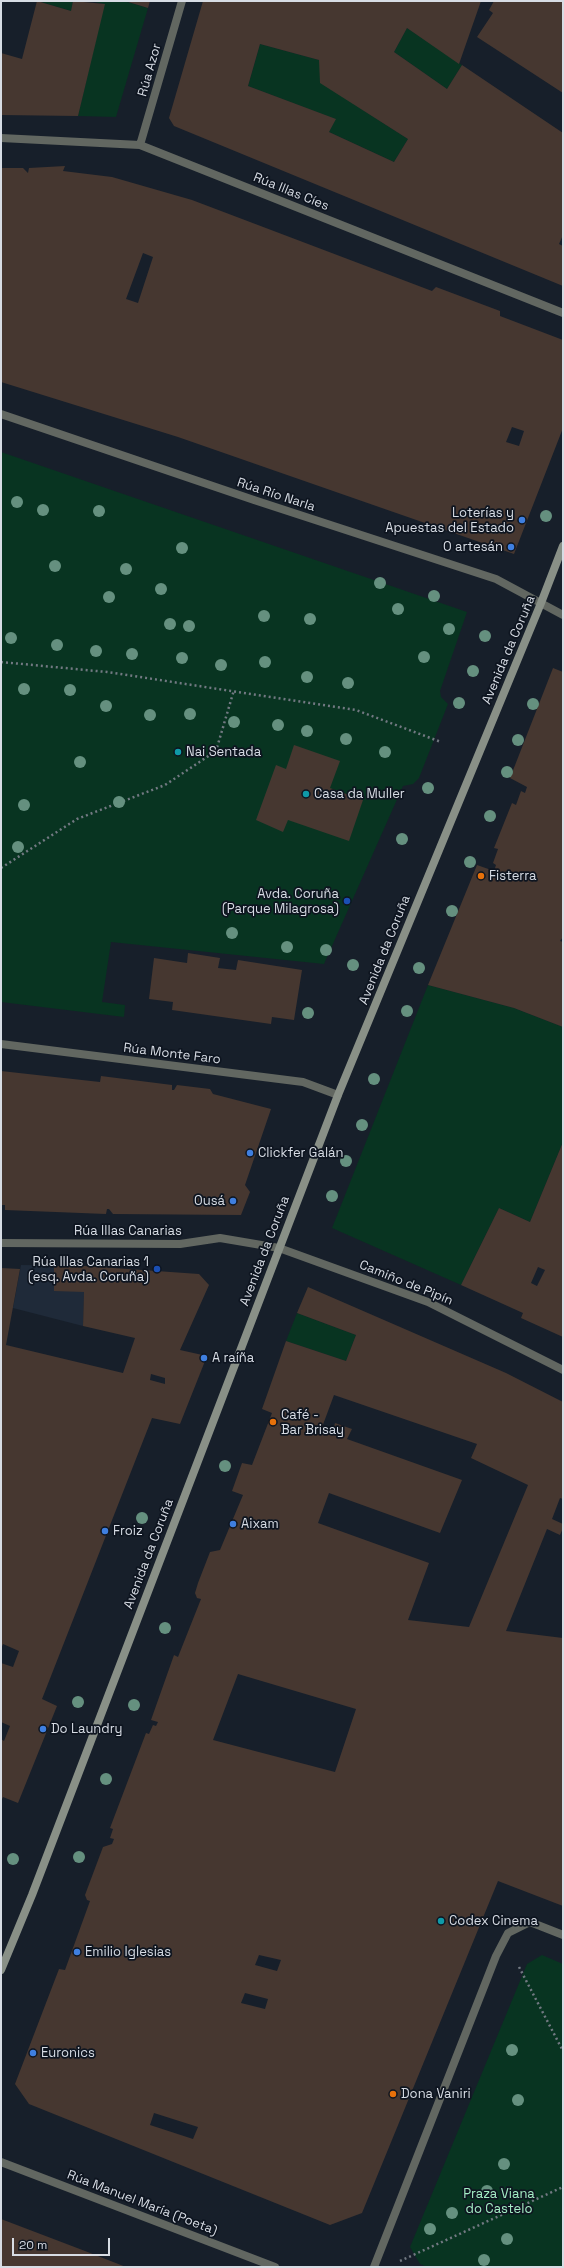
<!DOCTYPE html>
<meta charset="utf-8">
<style>
body{margin:0}
#map{position:relative;width:564px;height:2268px;overflow:hidden;background:#171f2a;font-family:"Space Grotesk",sans-serif}
canvas{display:block}
.frame{position:absolute;inset:0;border:2px solid #d7dce4;pointer-events:none}
.scale{position:absolute;left:12px;top:2238px;width:98px;height:18px;box-sizing:border-box;border:2px solid #d7dce4;border-top:0;padding-left:5px;font-size:12px;line-height:14px;white-space:nowrap;color:#d7dce4;-webkit-text-stroke:3px #0e1520;paint-order:stroke}
</style>
<div id="map">
<canvas width="564" height="2268"></canvas>
<div class="frame"></div>
<div class="scale">20 m</div>
</div>
<script>
const context = document.querySelector('canvas').getContext('2d');
context.lineJoin = 'round';
function fill(path, color) { context.fillStyle = color; context.fill(path, 'evenodd'); }
function trace(path, color, width, dash) { context.strokeStyle = color; context.lineWidth = width; context.lineCap = dash ? 'butt' : 'round'; context.setLineDash(dash || []); context.stroke(path); }
function write(font, color, halo, rows, align = 'center') {
  context.font = font + ' "Space Grotesk",sans-serif'; context.lineWidth = 3.5; context.setLineDash([]); context.textBaseline = 'middle'; context.strokeStyle = halo; context.fillStyle = color; for (const [text, x, y, turn = 0] of rows) {
    context.save(); context.translate(x, y); context.rotate((+turn || 0) * Math.PI / 180); context.textAlign = isNaN(turn) ? turn : align; if (halo) context.strokeText(text, 0, 0); context.fillText(text, 0, 0); context.restore();
  }
}
const built = new Path2D(`
 M21 1265 85 1266 83 1326 13 1308Z`);
const green = new Path2D(`
 M38 1H73L71 11Z
 M91 1H124L148 8 116 117 78 116 104 4Z
 M407 28 462 65 447 89 394 52Z
 M260 44 319 60 346 99 408 139 394 162 329 132 335 119 248 86Z
 M1 452 467 612 440 691 441 697 448 704 419 778 413 784 403 786 324 964 111 942 102 1002 125 1005 124 1017 1 1002Z
 M428 985 514 1008 563 1027V1142L530 1222 499 1208 461 1285 332 1228Z
 M297 1313 356 1335 346 1361 286 1341Z
 M542 1955 563 1964V2267H427L420 2264 410 2247 527 1964Z`);
const building = new Path2D(`
 M37 1 71 11 73 1 105 4 78 116 1 115V53L22 59Z
 M125 1H150L148 8Z
 M203 1H481L459 64 407 28 394 52 447 89 462 65 563 133V235L559 244 563 246V286L174 126 169 118ZM260 44 319 60 320 83 408 139 394 162 329 132 336 119 248 86Z
 M494 1H563V93L477 37 493 13 489 10Z
 M65 166 63 171 112 177 192 200 432 291 436 287 500 311V316L563 340V428L514 554 178 437 1 382V168H23L28 173 29 168ZM143 253 153 257 138 303 126 299ZM512 427 524 431 519 446 506 442Z
 M553 668 563 672V937L560 941 563 942V1027L514 1008 428 985 477 865 494 871 496 865 493 863 498 849 494 848 512 803 516 805 521 791 525 793 527 787 510 778Z
 M294 745 340 761 330 788 363 800 349 841 288 820 283 832 256 820 276 765 286 769Z
 M188 953 220 958 218 968 236 970 238 960 302 970 294 1020 272 1017 271 1024 172 1010 173 1002 149 999 154 958 187 963Z
 M1 1071 100 1082 101 1076 172 1085V1090H174L177 1085 210 1089 213 1094 271 1109 245 1185 250 1192 241 1215 113 1214 109 1209H107L106 1214 5 1210V1205H1Z
 M563 1142V1337L521 1318 523 1313 461 1285 499 1208 530 1222ZM538 1267 545 1270 537 1286 531 1283Z
 M54 1266H85L199 1274 209 1285 180 1350 207 1356 180 1424 152 1418 42 1699 57 1706 18 1803 3 1797 1 1801V1739L4 1741 10 1726 1 1722V1663L13 1667 19 1651 3 1644 1 1649V1268L20 1269 6 1345 123 1373 135 1338 83 1326 84 1292 54 1291ZM151 1374 165 1378V1384L150 1380Z
 M308 1287 506 1373 563 1402V1499L560 1498 552 1519 563 1524V1528L560 1535 547 1529 506 1631 563 1638V1906L498 1881 362 2213 330 2225 29 2104 15 2084 59 1969 65 1970 90 1901 87 1900 85 1895 103 1847 112 1844 114 1839 110 1838 113 1829 110 1828 146 1733 149 1734 153 1725 156 1726 158 1722 151 1720 174 1655 178 1657 201 1599 197 1598 195 1593 198 1583 210 1552 220 1550 243 1495 232 1491 242 1463 252 1465 272 1413 262 1409 286 1341 346 1361 356 1335 297 1313ZM334 1395 477 1444 471 1458 528 1485 469 1627 408 1620 429 1563 318 1523 329 1493 440 1533 462 1480 347 1439 352 1429 335 1423 332 1434 321 1430ZM238 1674 356 1709 335 1772 213 1740ZM259 1955 281 1960 277 1971 255 1965ZM245 1993 268 1999 265 2009 241 2003ZM154 2113 198 2127 193 2139 150 2125Z
 M1 2219 85 2251 126 2267H1Z`);
const path = new Path2D(`
 M1 662 107 672 356 710 441 742
 M1 868 77 819 165 785 216 751 234 690
 M519 1967 563 2051
 M400 2261 563 2187`);
const street = new Path2D(`
 M1 138 140 145 563 313
 M140 145 182 1
 M1 414 254 500 496 579 563 615
 M1 1044 303 1082 338 1095
 M1 1243 180 1244 220 1238 279 1248 428 1302 563 1370
 M1 2162 275 2267
 M374 2267 496 1956 508 1933 530 1922 563 1935`);
const secondary = new Path2D(`
 M1 1970 32 1895 338 1095 541 603 563 546`);
const trees = [
 [17,502],
 [43,510],
 [99,511],
 [546,516],
 [182,548],
 [55,566],
 [126,569],
 [380,583],
 [161,589],
 [434,596],
 [109,597],
 [398,609],
 [264,616],
 [310,619],
 [170,624],
 [189,626],
 [449,629],
 [485,636],
 [11,638],
 [57,645],
 [96,651],
 [132,654],
 [424,657],
 [182,658],
 [265,662],
 [221,665],
 [473,671],
 [307,677],
 [348,683],
 [24,689],
 [70,690],
 [459,703],
 [533,704],
 [106,706],
 [190,714],
 [150,715],
 [234,722],
 [278,725],
 [307,731],
 [346,739],
 [518,740],
 [385,752],
 [80,762],
 [507,772],
 [428,788],
 [119,802],
 [24,805],
 [490,816],
 [402,839],
 [18,847],
 [470,862],
 [452,911],
 [232,933],
 [287,947],
 [326,950],
 [353,965],
 [419,968],
 [407,1011],
 [308,1013],
 [374,1079],
 [362,1125],
 [346,1161],
 [332,1196],
 [225,1466],
 [142,1518],
 [165,1628],
 [78,1702],
 [134,1705],
 [106,1779],
 [79,1857],
 [13,1859],
 [512,2050],
 [518,2100],
 [504,2164],
 [487,2191],
 [452,2213],
 [430,2229],
 [507,2239],
 [484,2260]
];
const markers = [
 [522,520,4,"#3f7fe0"],
 [511,547,4,"#3f7fe0"],
 [178,752,4,"#0f9aa8"],
 [306,794,4,"#0f9aa8"],
 [481,876,4,"#e8710a"],
 [347,901,4,"#1a4fb4"],
 [250,1153,4,"#3f7fe0"],
 [233,1201,4,"#3f7fe0"],
 [157,1269,4,"#1a4fb4"],
 [204,1358,4,"#3f7fe0"],
 [273,1422,4,"#e8710a"],
 [233,1524,4,"#3f7fe0"],
 [105,1531,4,"#3f7fe0"],
 [43,1729,4,"#3f7fe0"],
 [441,1921,4,"#0f9aa8"],
 [77,1952,4,"#3f7fe0"],
 [33,2053,4,"#3f7fe0"],
 [393,2094,4,"#e8710a"]
];
const streetNames = [
 ["Rúa Azor",150,70,-74],
 ["Rúa Illas Cíes",291,192,22],
 ["Rúa Río Narla",276,495,18],
 ["Avenida da Coruña",509,650,-67],
 ["Avenida da Coruña",385,950,-68],
 ["Rúa Monte Faro",172,1054,7],
 ["Rúa Illas Canarias",128,1231],
 ["Avenida da Coruña",265,1251,-69],
 ["Camiño de Pipín",406,1283,22],
 ["Avenida da Coruña",149,1554,-69],
 ["Rúa Manuel María (Poeta)",142,2203,21]
];
const poiNames = [
 ["Loterías y",514,513,"right"],
 ["Apuestas del Estado",514,528,"right"],
 ["O artesán",503,547,"right"],
 ["Nai Sentada",186,752],
 ["Casa da Muller",314,794],
 ["Fisterra",489,876],
 ["Avda. Coruña",339,894,"right"],
 ["(Parque Milagrosa)",339,909,"right"],
 ["Clickfer Galán",258,1153],
 ["Ousá",225,1201,"right"],
 ["Rúa Illas Canarias 1",149,1262,"right"],
 ["(esq. Avda. Coruña)",149,1277,"right"],
 ["A raíña",212,1358],
 ["Café -",281,1415],
 ["Bar Brisay",281,1430],
 ["Aixam",241,1524],
 ["Froiz",113,1531],
 ["Do Laundry",51,1729],
 ["Codex Cinema",449,1921],
 ["Emilio Iglesias",85,1952],
 ["Euronics",41,2053],
 ["Dona Vaniri",401,2094]
];
const parkNames = [
 ["Praza Viana",499,2194],
 ["do Castelo",499,2209]
];
fill(built, '#1f2a39');
fill(green, '#083421');
fill(building, '#463730');
trace(path, '#727982', 2.5, [2, 3]);
trace(street, '#626761', 8);
trace(secondary, '#899087', 8);
context.fillStyle = '#65907f';
for (const [x, y] of trees) { context.beginPath(); context.arc(x, y, 6, 0, 2 * Math.PI); context.fill(); }
for (const [x, y, r, color] of markers) { const dot = new Path2D(); dot.arc(x, y, r, 0, 2 * Math.PI); context.fillStyle = color; context.fill(dot); trace(dot, '#0e1520', 1.5); }
write('13px', '#d7dce4', '#0e1520', streetNames);
write('13px', '#d7dce4', '#0e1520', poiNames, 'left');
write('13px', '#a4edc5', '#0e1520', parkNames);
</script>
